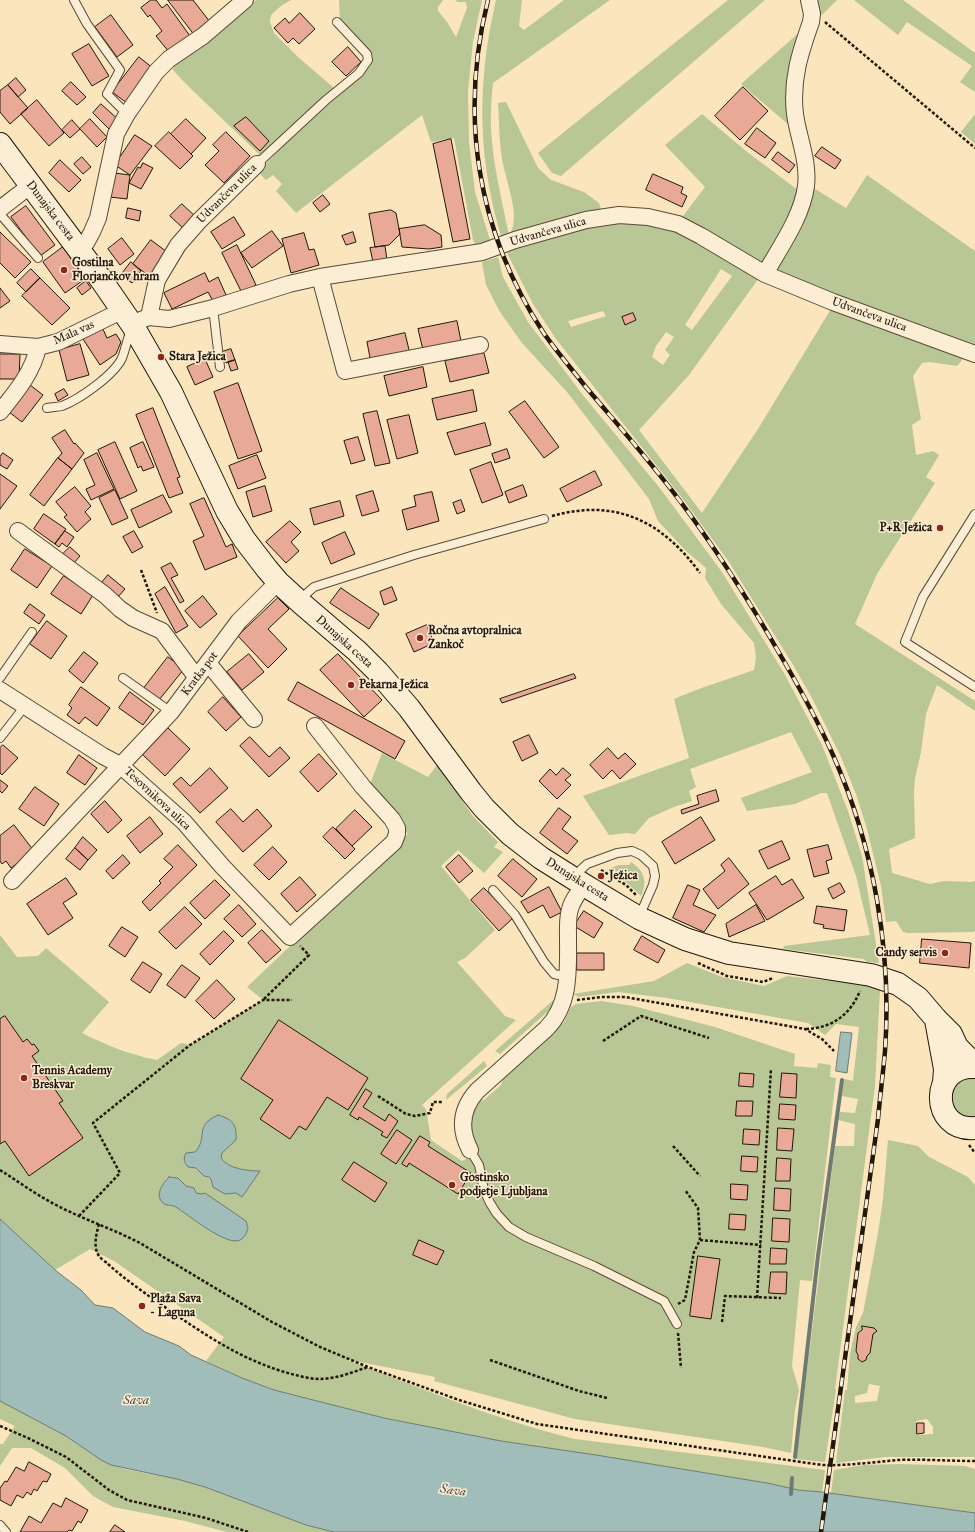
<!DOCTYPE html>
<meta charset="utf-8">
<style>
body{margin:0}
canvas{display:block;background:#fae5bd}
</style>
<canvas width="975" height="1532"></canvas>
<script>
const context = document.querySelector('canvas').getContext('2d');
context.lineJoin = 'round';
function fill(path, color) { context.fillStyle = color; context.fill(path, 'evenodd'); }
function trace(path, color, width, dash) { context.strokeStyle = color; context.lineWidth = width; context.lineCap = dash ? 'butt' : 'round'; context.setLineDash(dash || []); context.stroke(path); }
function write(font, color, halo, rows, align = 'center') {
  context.font = font + ' "IM FELL Great Primer",serif'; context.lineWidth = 3; context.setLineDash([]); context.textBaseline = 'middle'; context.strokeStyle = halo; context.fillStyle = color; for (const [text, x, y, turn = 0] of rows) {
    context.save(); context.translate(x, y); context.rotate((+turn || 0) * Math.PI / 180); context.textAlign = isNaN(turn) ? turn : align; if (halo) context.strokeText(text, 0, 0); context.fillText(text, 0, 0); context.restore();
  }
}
const green = new Path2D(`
 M256 0H291L281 6 271 15 270 22 274 33 298 57 334 88 261 156 186 84 173 70 174 65 208 41Z
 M339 0H443L438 7V11L447 22 456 37 467 8 466 2H458L455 0H482L473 42 468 91 469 142 475 192 490 240 476 245 473 240 454 138 431 142 422 115 296 213 276 191 282 184 273 175 266 180 258 172 295 134 361 76 369 67 372 61 371 53 340 21Z
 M496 0H522L519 26 524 30 564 0H610L493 83C491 102 490 122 492 142 495 173 503 205 509 236 520 219 510 194 506 176 503 166 501 154 500 143 499 130 499 116 498 103L506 102 538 168 551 180 584 192 599 203 602 213 509 236H501C477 154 477 83 496 0Z
 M728 0H765L561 176 552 173 538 153Z
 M813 0H837L822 15 817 11Z
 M854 0H903L975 53V92L960 82 972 66 907 22 898 35Z
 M802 30 789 125 741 84Z
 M702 114 746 151 799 191 794 208 765 259 760 263 680 220 705 187 665 145Z
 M975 114V144L961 132Z
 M867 175 975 251V348L917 328 774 271 812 187 846 208Z
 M631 221 671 228 759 278 689 375 639 430 702 513 758 429 831 309 925 345 964 358 957 366 930 362 922 363 913 376 921 419 912 425 916 455 933 451 939 455 926 477 935 483 877 574 855 624 975 701V711L937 685 926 714 921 752 915 778 914 791 915 838 889 849 892 873 930 884 944 881 971 882 975 881V931L973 932 908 933 903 932 896 921 886 922 881 886 867 829 856 794 841 757 813 700 792 663 729 562 683 499 556 339 533 304 507 253 533 240 567 230ZM721 269 732 276 692 330 685 325ZM603 311 606 316 571 327 568 321ZM666 332 674 337 665 350 670 355 663 365 652 357 656 346Z
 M498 257 503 277 528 322 582 394 659 487 722 572 784 673 822 745 848 811 862 856 879 963 867 962 864 959 783 949 784 946 870 935 856 876 827 793H821L795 804 747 811 741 798 812 772 791 732 690 769 696 787 689 791 692 801 674 807 649 818 635 834 627 833 609 835 583 796 689 758 674 699 696 690 754 670 756 658 754 643 721 604 705 578 706 568 686 551 658 521 649 499 567 392 522 343 500 312 486 285 482 262Z
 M382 753 428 777 437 765 472 815 498 842 494 847 503 852 484 873 458 850 441 866 495 930 465 958 457 962 505 1016 516 1020 422 1105 426 1109 431 1140 462 1161 473 1155 468 1145 475 1140C469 1127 471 1113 478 1101L484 1100 501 1085 503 1077 564 1022 571 1007 576 1004 601 1001 633 1006 715 1027 795 1054 794 1066 817 1068 818 1063 831 1065 830 1077 836 1078 812 1281 800 1280 792 1366 799 1390 795 1410 791 1453 763 1447 575 1419 434 1381 435 1377 345 1359C421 1388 496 1420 575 1439L825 1470 822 1492 798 1490 767 1483 596 1455 501 1441 384 1418 274 1390 242 1378 206 1361 224 1337 114 1261 90 1249 55 1270 0 1219V935L17 957 38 956 46 948 109 1002 82 1033C106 1045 130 1055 157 1060L181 1043 191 1045 263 1000 247 987 408 834 369 787Z
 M631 862C644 870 648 882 641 896L627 883 607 870 608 869 619 865H629Z
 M687 963 722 977 764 986 787 976 859 984 880 989 875 1086 835 1389H836L825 1462 796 1459 835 1146H854L855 1124 838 1120 840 1112 855 1113 858 1099 842 1096 844 1079 853 1081 859 1027 836 1024 825 1035 808 1023 667 998 618 992 579 997 573 994 654 981Z
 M557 997 555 1005 500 1054 495 1051Z
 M484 1061 487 1066 446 1100 447 1094Z
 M968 1076H975V1119L962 1117 951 1104 953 1086Z
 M888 1140 918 1146 929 1157 968 1177 975 1185V1457H885L836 1463 845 1390H847L850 1354 856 1327 863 1313 878 1233 883 1199ZM862 1327 876 1331 873 1334 870 1353 867 1356 866 1360 861 1362 858 1359V1355L856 1351 858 1333 862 1330ZM869 1384 880 1386 877 1401 855 1403V1396L867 1393ZM927 1419 933 1427V1434L916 1435V1421Z
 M0 1401 66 1436 101 1460 111 1465 125 1469 177 1479 205 1487 306 1525 334 1532H227L185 1521 113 1507 93 1496 65 1468 31 1448H12L0 1466V1444H3L15 1426 0 1419Z
 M900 1464 965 1466 975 1469V1513L831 1493 834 1470 864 1465Z`);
const water = new Path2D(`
 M841 1032 852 1033 847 1073 836 1071Z
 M218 1115C233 1119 237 1125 236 1140L222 1153 221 1158C228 1169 248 1171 260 1171L242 1197 236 1193 225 1194 213 1187 211 1179 209 1177 204 1176 196 1168 188 1167C184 1162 183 1159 186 1153L195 1152C209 1137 193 1126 218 1115Z
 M169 1177 178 1178 186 1186 194 1188 196 1193 201 1194 205 1193 246 1221 248 1228C247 1232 245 1238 240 1240 227 1247 187 1214 176 1207 171 1204 166 1207 162 1202 155 1194 163 1183 169 1177Z
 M0 1219 55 1270 81 1290 95 1305 113 1308 145 1332 179 1346 191 1355 242 1378 274 1390 384 1418 501 1441 596 1455 767 1483 798 1490 822 1492 975 1513V1532H334L306 1525 205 1487 177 1479 111 1465 101 1460 66 1436 0 1401Z`);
const stream = new Path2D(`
 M795 1457 818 1256 842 1080
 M791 1494 792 1478`);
const building = new Path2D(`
 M151 0H156L162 8 167 4 190 36 169 52 156 36 162 31 150 15 148 17 141 8Z
 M168 0H193L210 22 194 34Z
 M300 13 315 29 299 44 293 38 288 43 274 28 285 18 289 23Z
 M111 15 133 45 117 57 95 27Z
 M89 44 109 76 92 86 72 54Z
 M348 47 361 62 346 76 332 62Z
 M139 57 154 69 127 103 112 92Z
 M16 78 26 90 18 97 8 85Z
 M71 82 86 97 77 105 62 91Z
 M8 85 28 108 10 124 0 112V91Z
 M743 87 768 111 740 140 715 116Z
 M37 100 64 133 49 146 21 114Z
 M101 104 120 121 111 131 93 113Z
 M246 117 269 141 260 151 234 126Z
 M90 119 107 137 97 147 80 129Z
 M186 119 206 138 191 154 171 134Z
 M72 120 80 129 70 138 62 130Z
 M757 128 776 143 765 158 745 144Z
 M169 132 193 156 180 169 155 146Z
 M226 132 250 156 224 183 205 165 219 151 213 145Z
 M135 135 152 146 130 175 115 165Z
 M451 139 470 239 453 242 433 144Z
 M822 147 841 160 835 169 815 156Z
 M778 152 795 165 789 173 772 160Z
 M82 157 91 167 83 174 74 164Z
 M60 160 81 180 69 192 49 173Z
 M143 163 153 168 141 189 129 183 138 167 140 168Z
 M114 173 130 175 127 199 110 197Z
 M653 174 683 187 681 193 687 196 682 207 646 190Z
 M323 195 330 204 320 212 313 203Z
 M182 204 196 217 184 229 170 216Z
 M26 206 55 245 40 256 11 217Z
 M128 208 141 211 139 221 126 218Z
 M391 210 396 213 400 234 389 245 375 247 369 214Z
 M234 217 245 235 222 249 211 232Z
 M425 225 441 235 442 247 429 249 402 247 399 229Z
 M272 231 283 246 252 268 241 253Z
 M0 232 31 262 15 278 0 263Z
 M353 232 356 242 346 245 342 236Z
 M304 233 309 250 314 249 319 265 291 273 282 239Z
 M122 238 134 254 120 265 108 249Z
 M151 240 167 252 149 276 133 264Z
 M237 245 256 285 242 293 222 253Z
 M385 246 387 260 373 262 370 248Z
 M63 247 85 279 65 293 43 262Z
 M131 262 141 271 132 283 121 275Z
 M31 269 40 278 26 292 17 283Z
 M205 273 209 282 218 277 226 295 213 301 208 292 172 309 164 293Z
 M40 278 70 308 52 325 22 296Z
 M86 281 91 288 82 295 77 288Z
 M0 288 10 301 0 308Z
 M633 313 636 320 625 325 622 317Z
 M457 321 461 341 423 350 418 329Z
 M102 327 107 338 116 334 121 342 116 354 100 365 83 339Z
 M405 333 410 354 371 363 367 342Z
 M80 344 89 375 67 381 59 350Z
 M231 349 235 360 226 363 222 352Z
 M484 353 489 373 450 382 445 361Z
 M0 354H20L19 379H0Z
 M205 359 213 377 195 385 187 367Z
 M235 360 238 369 231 371 228 362Z
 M423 367 427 387 389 396 384 376Z
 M238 383 262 451 238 459 214 392Z
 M30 385 43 395 22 422 9 412Z
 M64 389 68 395 58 401 55 394Z
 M473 390 477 411 437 420 432 399Z
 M525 401 559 447 544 458 509 412Z
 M153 408 180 477 177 478 183 493 169 498 136 415Z
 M377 411 390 463 375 466 363 414Z
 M409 415 418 453 397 459 387 420Z
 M485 423 491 445 455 455 447 433Z
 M65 430 74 444 75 443 84 453 72 469 58 458 62 453 52 438Z
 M358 437 365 460 351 464 344 441Z
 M115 442 137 491 120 499 98 450Z
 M143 442 154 467 143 471 141 466 138 468 130 448Z
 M507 449 510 458 495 463 492 454Z
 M3 453 13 460 7 469 0 465V457Z
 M97 453 114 489 91 500 86 489 95 485 84 460Z
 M257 455 266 478 238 489 229 466Z
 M58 458 72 469 44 506 30 495Z
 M491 462 503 495 482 503 470 470Z
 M595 471 602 485 567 502 560 489Z
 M0 474 17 486 0 509Z
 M523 485 527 496 509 503 505 492Z
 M265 486 272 511 253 517 246 492Z
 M75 487 91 506 85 512 91 519 77 532 64 517 67 515 56 502Z
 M115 490 128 518 112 525 99 498Z
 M373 491 379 511 362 516 356 496Z
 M432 492 439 521 407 530 402 510 416 506 414 496Z
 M163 495 172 512 139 528 131 510Z
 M204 498 226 547 232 544 237 557 205 570 193 541 204 536 190 504Z
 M461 500 465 511 457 514 453 503Z
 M340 501 344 516 314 525 310 509Z
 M44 514 66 529 55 544 34 529Z
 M290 521 301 532 291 542 299 551 286 563 266 542Z
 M65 531 74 537 67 547 62 543 59 547 55 544Z
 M134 531 143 547 132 553 123 537Z
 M345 532 355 554 331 564 322 543Z
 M70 547 80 556 73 564 62 555Z
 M25 549 52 566 37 588 11 570Z
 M171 563 178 575 171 578 184 601 180 603 161 568Z
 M108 575 125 589 117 598 100 585Z
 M64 576 93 595 81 614 51 594Z
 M165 587 188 626 176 633 155 594Z
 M392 587 397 600 384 605 380 592Z
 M341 588 379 614 369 629 330 603Z
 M203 596 217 614 200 628 185 611Z
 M278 598 289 609 268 629 287 649 268 668 238 636Z
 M30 604 45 615 39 624 24 613Z
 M47 621 67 636 51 659 30 644Z
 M427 625 434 643 414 652 406 634Z
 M84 652 98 663 83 683 69 671Z
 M249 654 264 672 242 690 227 672Z
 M338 654 382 700 364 717 320 670Z
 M168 657 184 669 159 700 144 688Z
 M574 674 576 678 502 703 500 699Z
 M298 682 405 741 395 759 288 700Z
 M81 687 110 708 97 726 85 717 79 724 67 715 72 708 69 705Z
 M130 692 154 710 143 725 119 708Z
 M223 697 241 717 226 731 208 712Z
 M168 728 190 749 165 776 143 755Z
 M529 735 538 753 522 761 513 742Z
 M250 737 269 757 280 747 290 758 269 777 240 746Z
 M3 745 18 758 2 775 0 773V748Z
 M608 748 618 759 625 753 636 764 620 779 612 770 603 779 590 765Z
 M319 754 337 774 318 792 300 772Z
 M79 755 97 768 85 785 67 773Z
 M210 768 228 788 200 813 173 784 181 777 190 786Z
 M563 768 571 775 565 780 571 785 557 799 539 781 550 769 556 775Z
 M0 780 8 786 2 793 0 791Z
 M35 787 59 804 44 826 19 809Z
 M716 790 719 801 682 814 681 810 699 804 697 796Z
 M105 801 122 820 108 833 91 814Z
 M559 808 571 817 562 829 578 841 567 854 540 833Z
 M231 809 243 822 257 809 272 826 243 852 216 822Z
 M355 810 372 827 352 846 336 829Z
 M150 817 163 834 140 853 127 836Z
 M701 817 715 840 675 864 662 842Z
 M14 825 34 851 11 868 6 861 2 864 0 861V836Z
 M333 827 355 849 345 859 323 837Z
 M83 837 97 850 88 860 75 848Z
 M782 841 790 859 768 869 759 851Z
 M178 845 197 865 150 911 142 902 161 883 159 881 173 867 164 859Z
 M828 845 832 859 826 861 829 873 814 877 807 850Z
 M273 847 287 862 269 880 254 865Z
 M75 848 88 860 80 870 66 859Z
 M123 855 130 863 113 879 106 871Z
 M459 855 473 871 459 883 446 867Z
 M729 858 749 884 718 909 703 889 725 871 721 865Z
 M513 859 537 879 522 897 498 876Z
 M776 876 782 885 792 879 804 898 767 920 749 893Z
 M300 877 316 895 297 912 281 894Z
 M66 878 77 894 63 903 73 918 48 935 27 904Z
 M215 880 230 895 205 919 190 903Z
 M840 883 845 892 833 899 828 889Z
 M688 885 700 890 693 905 716 915 704 932 673 918Z
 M549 887 562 912 550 918 543 905 528 913 521 902Z
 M484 888 513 918 499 931 471 900Z
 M239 905 256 924 242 937 224 919Z
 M756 905 765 921 729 937 726 924Z
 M817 906 847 910 844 931 823 928 824 925 814 923Z
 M185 907 202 924 176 949 159 932Z
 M584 911 603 923 594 938 574 926Z
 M122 927 138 937 125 957 109 946Z
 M262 930 281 950 266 963 248 943Z
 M224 931 234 941 210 965 200 954Z
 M642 936 665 950 658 963 634 950Z
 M922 939 971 943 969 968 920 963Z
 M577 953H604V970H577Z
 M143 962 162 974 150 993 131 980Z
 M182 965 200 978 185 998 167 985Z
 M217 980 235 999 214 1019 196 1001Z
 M5 1016 23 1042 27 1039 32 1045 34 1044 39 1051 32 1056 63 1101 59 1103 83 1138 29 1176 5 1141 0 1144V1019Z
 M279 1020 368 1078 348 1110 327 1097 306 1130 299 1126 290 1139 260 1119 273 1100 241 1079Z
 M740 1073 754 1074 753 1087 739 1086Z
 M782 1073 797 1074 796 1098 780 1097Z
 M366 1089 372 1093 363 1107 385 1121 389 1114 398 1121 387 1138 381 1135 383 1132 359 1117 358 1120 350 1115Z
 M737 1101H753L752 1116H736Z
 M780 1104 796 1105 795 1120 779 1119Z
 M778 1128 794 1129 792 1151 777 1150Z
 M744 1129 760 1130 759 1145 743 1144Z
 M397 1130 412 1140 396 1164 381 1154Z
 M420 1136 430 1142 428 1146 471 1173 458 1194 409 1163 407 1167 402 1164Z
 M742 1156 758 1157 757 1172 741 1171Z
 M777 1158 791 1159 790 1181H776Z
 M354 1162 387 1183 375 1202 342 1180Z
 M731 1184 748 1185 747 1200 731 1199Z
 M775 1188 791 1189 790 1211 774 1210Z
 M730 1214 746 1215 745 1230 729 1229Z
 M773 1218 790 1219 789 1242 772 1241Z
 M419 1240 444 1251 437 1265 413 1255Z
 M771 1248 787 1249 786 1264H770Z
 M698 1256 720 1259 711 1319 690 1316Z
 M771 1272H787L786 1294 769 1293Z
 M862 1326 874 1328 877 1331 873 1334 870 1353 867 1356 866 1360 862 1362 858 1359V1355L856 1351 858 1333 862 1330Z
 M917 1423H924V1433L917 1434Z
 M29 1462 51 1474 47 1482 43 1481 37 1491 34 1489 31 1495 27 1492 23 1498 17 1495 11 1506 0 1500V1488L5 1481 7 1482 16 1467 24 1471Z
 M66 1498 88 1510 81 1523 78 1521 72 1531 69 1530 67 1532H20L29 1516 41 1523 53 1503 61 1507Z
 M115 1525 125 1532H110Z`);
const path = new Path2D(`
 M825 22 975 148
 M552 516C616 498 662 521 700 573
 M141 570 157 613
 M601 870 626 885 636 895
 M698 963 727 976 763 982 773 978
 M264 999 309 955 300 946
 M577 1000 601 997H625L805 1029 822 1039 834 1051
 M806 1029C832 1028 850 1015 860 991
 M603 1041 641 1016 709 1038
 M378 1096 406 1114 415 1116 430 1113 433 1102H443
 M969 1145 975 1153
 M673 1146 700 1176
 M0 1170C19 1182 38 1196 58 1206 85 1220 113 1229 140 1243L272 1322 320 1347 368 1367 459 1400 537 1424 822 1465C847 1466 873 1462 898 1460 924 1459 949 1461 975 1461
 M79 1216 120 1173 93 1123 190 1045 263 1000H292
 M99 1224C96 1235 93 1247 99 1256 101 1259 106 1262 108 1264 121 1276 135 1286 149 1296 201 1332 246 1366 309 1378 329 1382 350 1373 368 1367
 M700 1240 761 1245
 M757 1298 771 1069
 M678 1304 685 1300 694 1252 700 1240 698 1208 685 1190
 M722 1322 725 1296 781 1298
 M678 1333 681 1368
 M490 1360 579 1391 607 1398
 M0 1426 30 1439 66 1457 109 1490 127 1500 206 1518 248 1532`);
const lane = new Path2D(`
 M74 0 87 24 120 70 107 94 127 114
 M257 164 326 100 359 73 368 60 367 54 337 22
 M0 214 38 258
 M213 308 220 367
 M47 408C52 407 58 407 62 406 80 399 114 375 122 358 126 348 127 338 132 329
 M975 514 923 597 905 642 975 687
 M302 603 306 594 314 587 414 555 544 519
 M0 678 32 632
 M123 678 171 712
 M0 738 25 706
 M573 877 587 864 617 853 632 851 641 855 653 866 655 876 653 885 639 917
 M493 890 515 915 544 962 554 974 568 977
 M470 1150 479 1165 484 1190 490 1203 497 1214 509 1227 526 1237 594 1266 664 1301 677 1324
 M0 1525 6 1532`);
const street = new Path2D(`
 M0 209 31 185
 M77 248 86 243 92 232 98 218 116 134 127 114 156 72 169 59 203 36 245 0
 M765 274C780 247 802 217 806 186 809 161 798 137 795 114 791 80 800 53 811 22L812 14 809 0
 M320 277 345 371 480 345
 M149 317 157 280 178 245 199 221 257 164
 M133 326 141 320 149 317 169 319 213 308 289 284 320 277 482 252 515 240 586 220 619 215 648 217 678 224 701 236 765 274 833 302 975 354
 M0 344 38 347 58 342 113 315 122 310
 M0 412C16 392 33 372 38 347
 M18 531 105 595 120 609 133 618 162 631 197 678
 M208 663 254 719
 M0 690 103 756 120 765 184 822 222 866 290 937 394 842 397 834V828L392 819 363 787 315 726
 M12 881 171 712 239 621 278 582
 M470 1150C459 1129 461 1109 477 1091L546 1029C571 1004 568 969 568 937 568 926 567 916 571 906 574 898 579 892 584 885`);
const secondary = new Path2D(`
 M0 144 100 278 133 326 171 392 227 511 244 539 267 569 278 582 301 603 357 651 378 672 409 708 471 792 484 808 510 834 541 858 584 885 639 918 685 939 729 953 871 975 898 984 918 998 936 1019 951 1034 957 1047 975 1065
 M936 1020 945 1069 944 1083
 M975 1067C929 1064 930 1132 975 1128`);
const rail = new Path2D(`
 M488 0C459 116 477 231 543 332 556 351 571 368 585 386 617 424 650 461 680 501 716 549 748 599 778 651 798 685 817 719 833 755 874 847 892 951 885 1051 883 1074 880 1097 878 1119L821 1532`);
const markers = [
 [64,270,4,"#8f2418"],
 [161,357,4,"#8f2418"],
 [940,528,4,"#8f2418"],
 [420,638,4,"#8f2418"],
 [351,685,4,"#8f2418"],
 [601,876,4,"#8f2418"],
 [945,953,4,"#8f2418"],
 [24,1078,4,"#8f2418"],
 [452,1185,4,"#8f2418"],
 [142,1306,4,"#8f2418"]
];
const streetNames = [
 ["Udvančeva ulica",227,194,-45],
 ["Dunajska cesta",50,211,53],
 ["Udvančeva ulica",548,232,-16],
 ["Udvančeva ulica",869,315,20],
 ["Mala vas",74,333,-24],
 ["Dunajska cesta",344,642,42],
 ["Kratka pot",200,674,-53],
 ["Tesovnikova ulica",157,799,43],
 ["Dunajska cesta",577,880,32]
];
const poiNames = [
 ["Gostilna",72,263],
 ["Florjančkov hram",72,277],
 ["Stara Ježica",169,357],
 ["P+R Ježica",932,528,"right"],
 ["Ročna avtopralnica",428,631],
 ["Zankoč",428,645],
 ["Pekarna Ježica",359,685],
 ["Ježica",609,876],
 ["Candy servis",937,953,"right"],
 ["Tennis Academy",32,1071],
 ["Breskvar",32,1085],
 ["Gostinsko",460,1178],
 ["podjetje Ljubljana",460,1192],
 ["Plaža Sava",150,1299],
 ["- Laguna",150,1313]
];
const waterNames = [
 ["Sava",136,1401],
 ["Sava",453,1491,7]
];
fill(green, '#b9c695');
fill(water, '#a0bdb9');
trace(water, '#6e7b73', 1);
trace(stream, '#6e7b73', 4);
fill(building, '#e8a997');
trace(building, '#22170a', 1);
trace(lane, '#584a37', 10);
trace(street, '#584a37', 18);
trace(secondary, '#22170a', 24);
trace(path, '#22170a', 2.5, [3, 2]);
trace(lane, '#fceed4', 8);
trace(street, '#fceed4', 16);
trace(secondary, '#fceed4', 22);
trace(rail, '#22170a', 4.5);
trace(rail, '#fceed4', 3, [9]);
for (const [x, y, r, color] of markers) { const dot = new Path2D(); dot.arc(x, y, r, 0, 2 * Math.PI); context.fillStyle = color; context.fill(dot); trace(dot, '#fceed4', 1.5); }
write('12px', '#22170a', '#fceed4', streetNames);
write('bold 12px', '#22170a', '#fceed4', poiNames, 'left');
write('italic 13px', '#4e5147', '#fceed4', waterNames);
</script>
